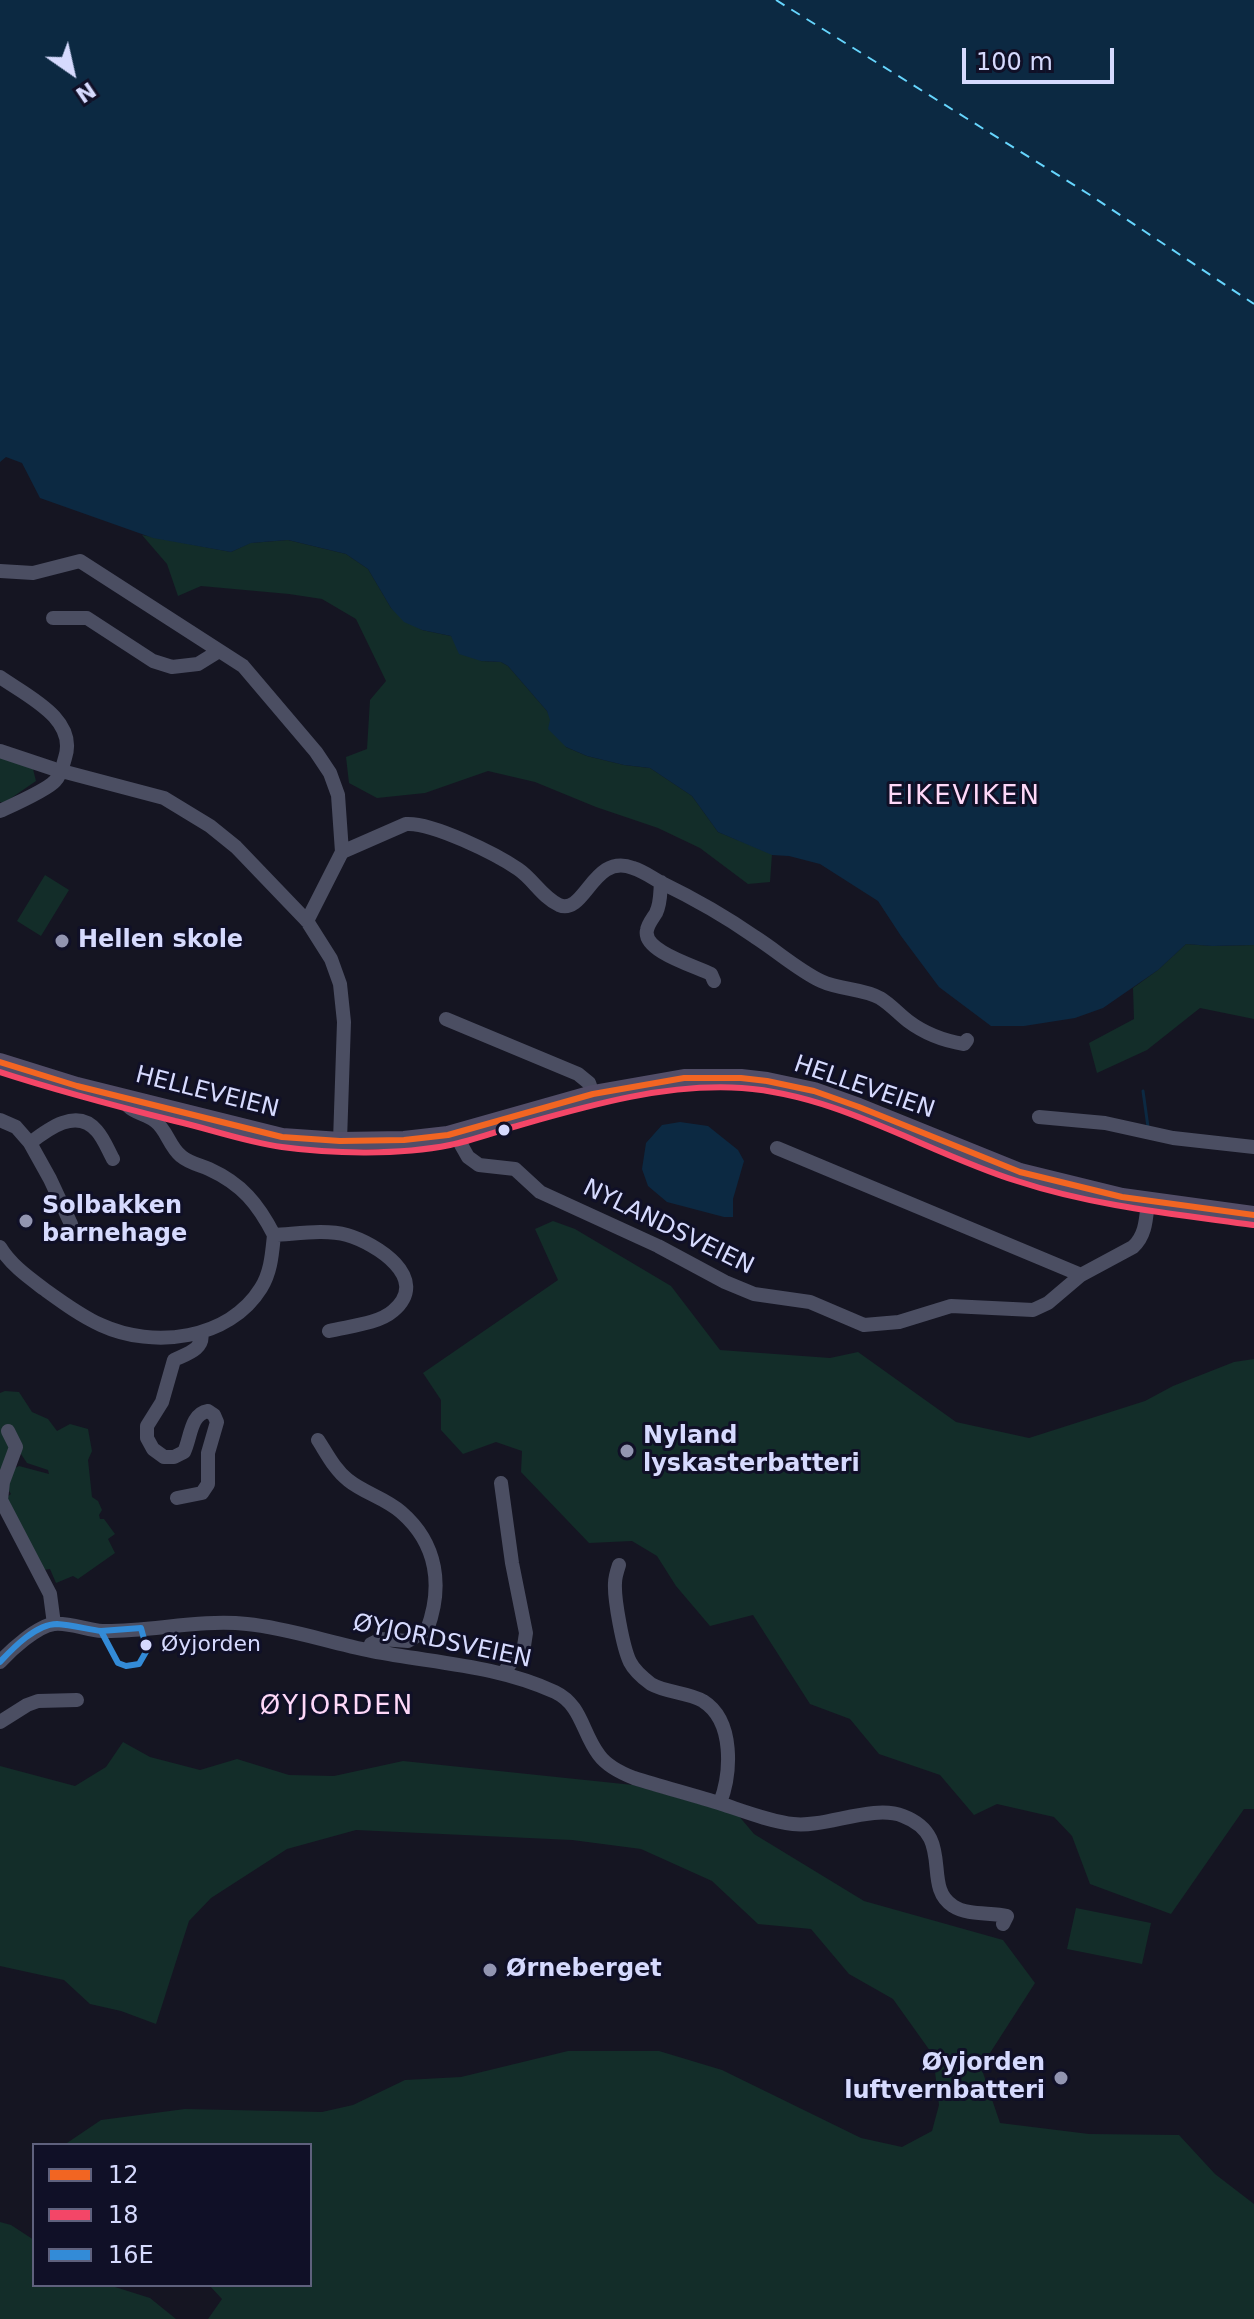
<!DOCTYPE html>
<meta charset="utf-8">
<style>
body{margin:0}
#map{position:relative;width:1254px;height:2319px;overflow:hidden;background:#151522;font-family:"DejaVu Sans",sans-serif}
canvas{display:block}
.legend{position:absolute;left:32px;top:2143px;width:280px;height:144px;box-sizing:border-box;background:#101027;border:2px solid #5f617d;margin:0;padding:10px 14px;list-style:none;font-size:24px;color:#d6dafe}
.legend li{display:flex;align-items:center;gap:16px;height:40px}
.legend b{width:40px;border:2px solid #5f617d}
.north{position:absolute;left:32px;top:32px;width:80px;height:80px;-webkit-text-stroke:6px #101027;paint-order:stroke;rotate:146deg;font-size:22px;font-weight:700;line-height:32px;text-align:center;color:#d6dafe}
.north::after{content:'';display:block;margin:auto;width:28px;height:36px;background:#d6dafe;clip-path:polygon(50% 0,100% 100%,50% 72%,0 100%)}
.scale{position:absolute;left:962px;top:48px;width:152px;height:36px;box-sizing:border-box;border:4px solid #d6dafe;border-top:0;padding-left:10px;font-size:24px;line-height:28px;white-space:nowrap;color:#d6dafe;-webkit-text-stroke:6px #101027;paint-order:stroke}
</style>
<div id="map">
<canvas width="1254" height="2319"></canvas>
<ul class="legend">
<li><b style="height:10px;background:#f26522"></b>12</li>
<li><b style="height:10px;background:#f34667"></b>18</li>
<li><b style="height:10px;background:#338bd7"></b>16E</li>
</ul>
<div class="north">N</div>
<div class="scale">100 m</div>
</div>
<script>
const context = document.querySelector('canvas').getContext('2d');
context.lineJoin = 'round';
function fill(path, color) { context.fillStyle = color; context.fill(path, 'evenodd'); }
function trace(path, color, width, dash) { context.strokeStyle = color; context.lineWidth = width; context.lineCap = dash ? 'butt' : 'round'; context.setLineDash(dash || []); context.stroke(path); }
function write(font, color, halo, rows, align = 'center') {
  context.font = font + ' "DejaVu Sans",sans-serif'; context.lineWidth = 6; context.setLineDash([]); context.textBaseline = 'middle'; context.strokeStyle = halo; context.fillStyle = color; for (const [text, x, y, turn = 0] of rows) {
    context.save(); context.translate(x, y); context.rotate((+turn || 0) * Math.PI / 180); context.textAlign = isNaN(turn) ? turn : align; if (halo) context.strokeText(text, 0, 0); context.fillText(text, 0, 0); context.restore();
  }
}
const green = new Path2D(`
 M142 535 231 552 250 543 288 540 346 554 368 569 391 608 422 630 451 636 481 661 501 662 508 666 547 711 566 747 587 756 624 765 650 768 692 796 718 832 772 854 770 882 748 884 700 848 658 828 596 807 535 782 488 771 425 793 377 798 349 783 346 757 367 749 370 700 386 681 356 619 322 599 289 594 201 586 178 596 167 564Z
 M0 757 33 769 36 781 4 803 0 802Z
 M45 875 69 890 41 936 17 921Z
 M1186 944 1212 946 1254 945V1019L1200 1008 1147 1050 1097 1073 1089 1043 1134 1019 1133 988 1158 970Z
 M553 1221 575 1229 671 1286 720 1350 830 1358 858 1352 956 1422 1029 1438 1145 1401 1173 1386 1234 1362 1254 1359V1809H1244L1171 1914 1090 1884 1072 1836 1054 1817 997 1804 974 1815 940 1775 879 1754 850 1719 810 1704 753 1615 710 1626 676 1586 657 1556 632 1541 589 1543 521 1472 522 1451 496 1442 463 1454 441 1430V1400L423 1373 558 1280 535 1229Z
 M5 1391 19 1392 32 1412 48 1419 57 1431 70 1424 88 1429 92 1451 88 1460 92 1497 98 1501 102 1510 99 1515 100 1519H104L115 1534 108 1539 115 1553 78 1579 73 1576 56 1583 50 1569 43 1570 4 1499 11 1494 5 1485 11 1470 19 1466 49 1474 48 1470 27 1463 21 1454 10 1446 0 1473V1393Z
 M123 1742 150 1757 200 1770 237 1759 289 1775 334 1776 403 1761 633 1785 738 1815 754 1834 864 1901 1003 1940 1035 1983 981 2067 1000 2123 1089 2134 1179 2135 1215 2174 1254 2204V2319H208L222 2299 209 2285H310V2145H64L101 2120 185 2109 322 2112 353 2105 405 2080 461 2077 568 2051H659L722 2070 861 2138 902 2147 932 2131 939 2105 933 2055 893 1999 849 1974 811 1929 758 1924 712 1881 641 1849 572 1840 356 1830 287 1849 211 1898 189 1921 156 2024 121 2011 90 2004 64 1980 0 1966V1766L75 1786 106 1767Z
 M1076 1908 1151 1923 1142 1964 1067 1949Z
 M0 2222 11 2225 34 2240V2285L115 2287 150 2298 176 2319H0Z`);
const water = new Path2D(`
 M0 0H1254V945L1212 946 1186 944 1158 970 1103 1008 1075 1018 1024 1026H991L939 987 901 936 878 901 820 864 789 856 772 855 718 832 692 796 650 768 624 765 587 756 566 747 548 729 550 720 547 711 508 666 501 662 481 661 459 654 451 636 422 630 404 622 391 608 368 569 346 554 288 540 251 543 231 552 153 538 40 498 22 463 6 457 0 462Z
 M680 1122 708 1126 738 1150 744 1161 733 1199V1217H724L667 1202 648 1186 642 1169 646 1143 662 1125Z`);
const stream = new Path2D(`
 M1143 1091 1148 1127`);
const ferry = new Path2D(`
 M776 0 1090 195 1254 304`);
const minor = new Path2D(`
 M0 571 33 573 80 561 243 666 316 752 330 773 338 795 342 852 307 921
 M53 618H87L153 661 172 667 198 664 219 651
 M0 677C27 696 78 719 65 758 63 766 60 776 55 781 47 790 13 805 0 811
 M0 751 54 769 164 798 210 826 236 847 307 921 331 959 340 984 344 1022 340 1141
 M342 852 406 824C432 822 496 854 518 869 533 879 542 897 559 905 585 916 593 852 633 868 643 871 651 877 660 882 693 898 725 916 755 937 777 951 798 970 821 981 840 990 862 988 880 998 890 1004 899 1014 908 1021 924 1033 945 1041 964 1044L967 1040
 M661 882C660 893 661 903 656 913 653 918 648 924 647 930 642 951 695 966 711 974L714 981
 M446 1019 578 1074 589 1083 593 1094
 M128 1099V1106C136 1114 147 1114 155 1121 167 1130 169 1146 181 1156 189 1163 200 1165 209 1169 242 1184 258 1204 274 1235 296 1234 325 1229 347 1235 375 1243 432 1278 393 1311 378 1324 349 1326 329 1331
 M1039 1117 1105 1123 1173 1138 1254 1147
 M0 1120 16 1127 30 1143C48 1129 77 1107 97 1131 104 1139 108 1150 113 1159
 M455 1134 468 1157 479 1165 515 1169 540 1192 658 1246 725 1282 754 1294 810 1302 864 1325 899 1322 951 1306 1033 1310 1048 1303 1081 1275 1133 1247C1146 1235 1146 1219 1148 1201
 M30 1143 50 1179 71 1224
 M777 1148 1081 1275
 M0 1247C10 1264 28 1277 44 1289 62 1302 81 1316 101 1325 153 1349 229 1340 261 1288 271 1272 272 1254 274 1235
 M8 1431 16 1447 3 1482 1 1500 50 1594 54 1624
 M318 1440C327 1454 335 1470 348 1480 364 1493 385 1498 401 1512 438 1544 443 1587 427 1630L408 1641 381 1639 371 1644V1651
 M501 1483 512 1563 526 1633 524 1646 503 1673
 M177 1498 202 1493 208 1484V1453L217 1422 214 1415 208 1411C190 1414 191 1438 184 1452L174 1457H164L153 1449 147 1438V1426L162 1402 174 1360C186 1354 205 1349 201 1333
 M619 1565C617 1571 615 1578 615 1583 614 1599 623 1648 630 1662 634 1670 643 1678 651 1684 667 1693 687 1692 703 1701 735 1721 731 1774 720 1803
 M0 1662C11 1650 37 1626 54 1624 67 1622 88 1630 102 1631 150 1632 199 1619 247 1624 289 1628 330 1643 372 1651 433 1663 497 1665 555 1692 582 1705 582 1733 599 1755 607 1766 621 1773 634 1778 663 1787 693 1795 722 1804 746 1812 769 1821 793 1824 825 1828 873 1804 903 1816 956 1836 921 1886 953 1906 968 1916 991 1912 1007 1916L1003 1924
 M0 1722 27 1705 38 1701 77 1700`);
const major = new Path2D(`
 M0 1062 77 1086 282 1137 340 1141 404 1140 448 1135 593 1094 684 1078H741L767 1081 814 1091 859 1107 1020 1172 1122 1197 1254 1215`);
const bus1 = new Path2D(`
 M0 1062 77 1086 282 1137 340 1141 404 1140 448 1135 593 1094 684 1078H741L767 1081 814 1091 859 1107 1020 1172 1122 1197 1254 1215`);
const bus2 = new Path2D(`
 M0 1072C58 1091 116 1106 175 1121 210 1129 246 1142 282 1147 332 1154 401 1155 450 1145 471 1141 492 1133 513 1127 587 1106 664 1083 742 1088 840 1095 925 1152 1017 1181 1093 1206 1174 1214 1253 1225`);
const bus3 = new Path2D(`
 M141 1628 147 1650 139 1664 126 1666 118 1663 101 1631Z
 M0 1662C13 1648 36 1624 57 1624 71 1625 87 1629 101 1631`);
const markers = [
 [62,941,8,"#9295b1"],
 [504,1130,7,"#d6dafe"],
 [26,1221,8,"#9295b1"],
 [627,1451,8,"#9295b1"],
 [146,1645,7,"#d6dafe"],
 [490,1970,8,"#9295b1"],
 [1061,2078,8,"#9295b1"]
];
const busNames = [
 ["Øyjorden",161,1645]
];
const poiNames = [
 ["Hellen skole",78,941],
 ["Solbakken",42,1207],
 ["barnehage",42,1235],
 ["Nyland",643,1437],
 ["lyskasterbatteri",643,1465],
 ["Ørneberget",506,1970],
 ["Øyjorden",1045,2064,"right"],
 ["luftvernbatteri",1045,2092,"right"]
];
const streetNames = [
 ["HELLEVEIEN",864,1088,19],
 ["HELLEVEIEN",207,1093,14],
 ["NYLANDSVEIEN",668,1228,26],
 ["ØYJORDSVEIEN",442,1642,12]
];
const neighbourhoodNames = [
 ["EIKEVIKEN",964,797],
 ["ØYJORDEN",337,1707]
];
fill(green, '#132d29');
fill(water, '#0c2942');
trace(stream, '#0c2942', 3);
trace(ferry, '#66d5fd', 2, [10, 8]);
trace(minor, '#4b4e62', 14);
trace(major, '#524e68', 18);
trace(bus1, '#f26522', 6);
trace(bus2, '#f34667', 6);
trace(bus3, '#338bd7', 6);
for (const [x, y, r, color] of markers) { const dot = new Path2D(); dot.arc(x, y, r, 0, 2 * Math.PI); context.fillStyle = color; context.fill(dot); trace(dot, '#101027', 3); }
write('22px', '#d6dafe', '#101027', busNames, 'left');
write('bold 24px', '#d6dafe', '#101027', poiNames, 'left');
write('24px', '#d6dafe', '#101027', streetNames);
context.letterSpacing = '2px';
write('26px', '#fed8f8', '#101027', neighbourhoodNames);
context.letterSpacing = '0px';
</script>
